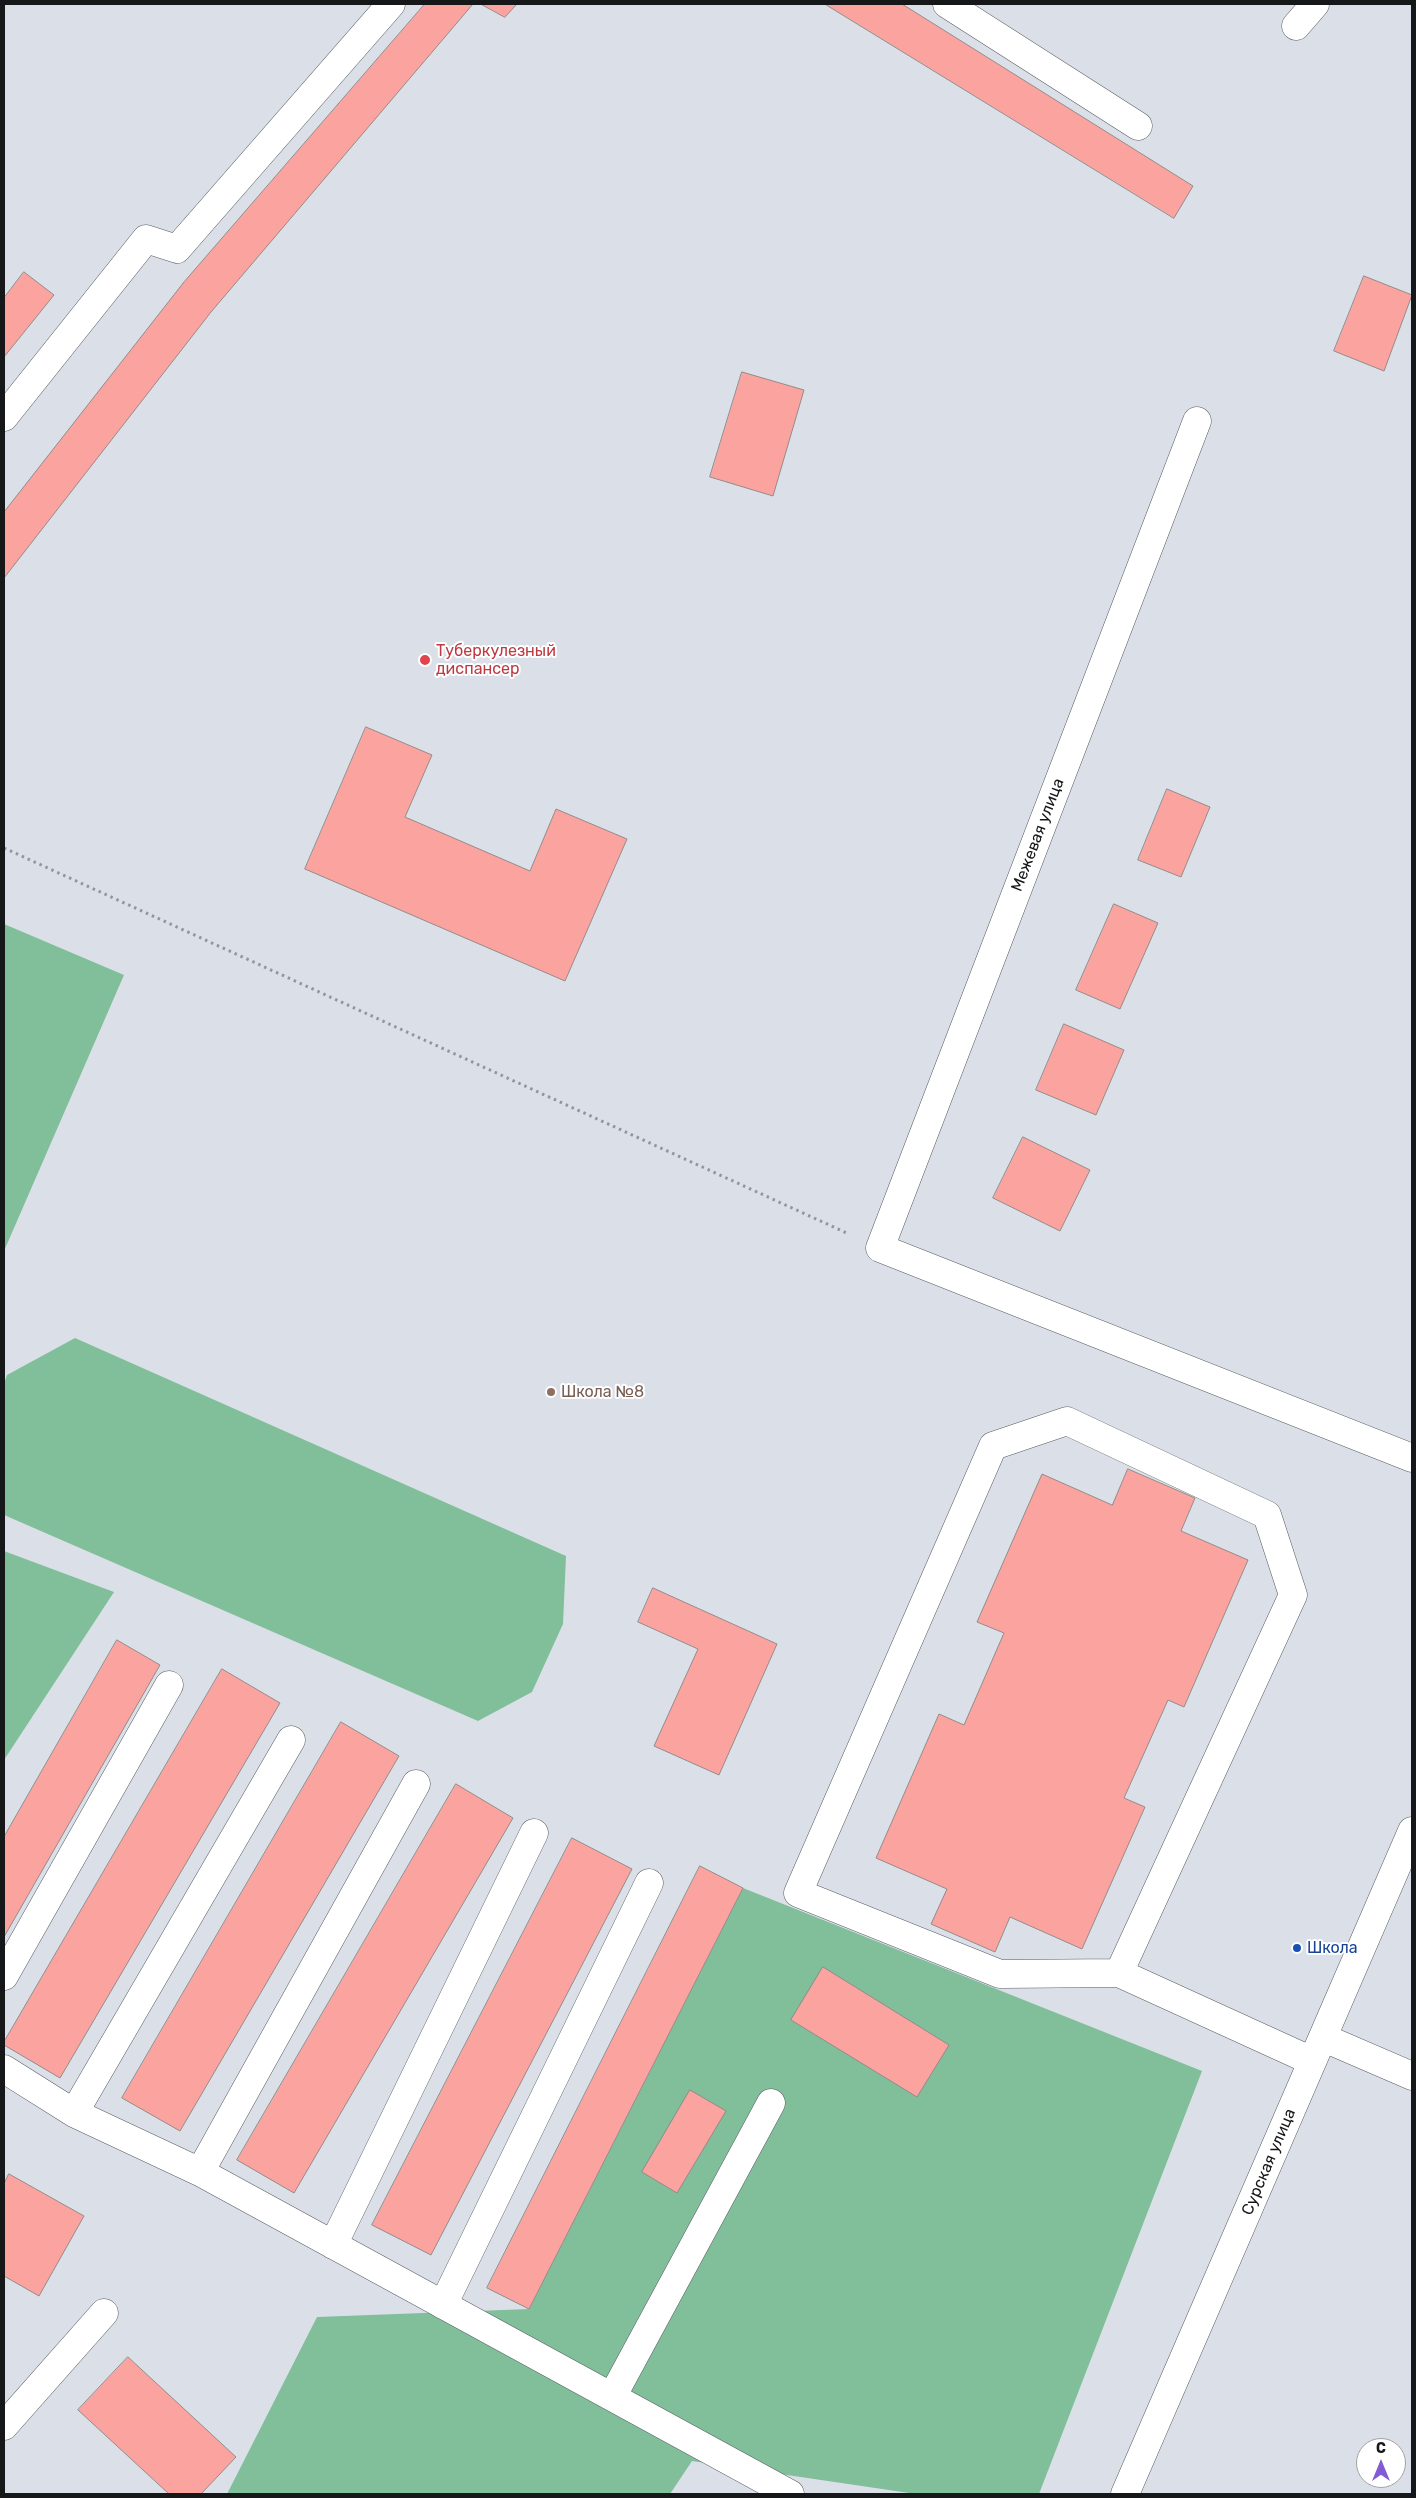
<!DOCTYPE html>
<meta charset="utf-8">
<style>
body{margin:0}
#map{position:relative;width:1416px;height:2498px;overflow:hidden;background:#dbe0e8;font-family:Rubik,sans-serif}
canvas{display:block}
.frame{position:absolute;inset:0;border:5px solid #151719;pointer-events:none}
.north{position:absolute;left:1356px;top:2438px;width:50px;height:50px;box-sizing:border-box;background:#fff;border:1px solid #a1a2a3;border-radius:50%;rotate:0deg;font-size:14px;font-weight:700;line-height:20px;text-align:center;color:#151719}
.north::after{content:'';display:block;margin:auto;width:18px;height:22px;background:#825bd5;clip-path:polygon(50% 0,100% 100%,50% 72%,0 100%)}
</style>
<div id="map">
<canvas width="1416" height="2498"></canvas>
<div class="frame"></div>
<div class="north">С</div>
</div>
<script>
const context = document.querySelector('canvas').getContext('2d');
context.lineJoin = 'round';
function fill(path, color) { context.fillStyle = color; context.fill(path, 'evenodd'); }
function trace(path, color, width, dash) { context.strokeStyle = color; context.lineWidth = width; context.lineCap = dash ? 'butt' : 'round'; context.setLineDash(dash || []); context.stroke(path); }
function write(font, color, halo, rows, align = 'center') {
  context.font = font + ' Rubik,sans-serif'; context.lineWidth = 4; context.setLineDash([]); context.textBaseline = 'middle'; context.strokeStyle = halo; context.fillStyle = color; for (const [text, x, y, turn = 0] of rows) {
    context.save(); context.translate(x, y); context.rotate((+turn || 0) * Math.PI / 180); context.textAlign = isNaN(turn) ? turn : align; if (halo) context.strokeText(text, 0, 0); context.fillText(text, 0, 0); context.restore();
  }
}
const green = new Path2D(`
 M4 924 124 975 4 1251Z
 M75 1338 566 1556 563 1624 532 1692 478 1721 4 1515V1384L7 1375Z
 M4 1551 114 1592 4 1760Z
 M743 1888 1202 2071 1039 2494H916L692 2461 670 2494H227L317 2317 529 2309Z`);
const building = new Path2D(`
 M425 4H473L211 312 4 578V512L184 282Z
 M481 4H517L505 17Z
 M825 4H902L1193 186 1174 218Z
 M24 272 54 295 4 357V298Z
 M1364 276 1412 295 1384 371 1334 351Z
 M742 372 804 390 773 496 710 477Z
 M366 727 432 755 405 817 530 871 556 809 627 839 565 981 305 869Z
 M1167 789 1210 807 1181 877 1138 860Z
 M1114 904 1158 923 1120 1009 1076 990Z
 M1064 1024 1124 1050 1096 1115 1036 1090Z
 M1023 1137 1090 1170 1060 1231 993 1198Z
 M1128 1469 1195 1498 1181 1531 1248 1560 1184 1707 1168 1700 1124 1798 1145 1807 1082 1949 1010 1917 995 1952 931 1924 947 1889 876 1858 939 1714 964 1725 1004 1633 977 1622 1042 1474 1112 1505Z
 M653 1588 777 1644 719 1775 654 1746 698 1649 638 1622Z
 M117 1640 160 1665 4 1937V1837Z
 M222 1669 280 1703 60 2078 4 2045V2042Z
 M341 1722 399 1756 180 2131 122 2098Z
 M456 1784 513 1818 294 2193 237 2160Z
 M572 1838 632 1869 431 2255 372 2225Z
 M700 1866 743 1888 529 2309 487 2288Z
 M823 1967 949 2045 917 2097 791 2020Z
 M690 2090 726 2111 677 2193 642 2172Z
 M9 2174 84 2216 39 2296 4 2276V2184Z
 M128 2357 236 2457 201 2494H169L78 2410Z`);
const path = new Path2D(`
 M4 848 849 1234`);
const minor = new Path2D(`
 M947 4 1138 126
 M1296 26 1315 4
 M4 417 146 239 177 249 391 4
 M1197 421 880 1248 1412 1458
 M1119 1973 1293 1595 1267 1515 1067 1421 993 1446 798 1893 1000 1974 1119 1973 1312 2061
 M4 1976 169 1685
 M1324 2038 1412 2076
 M4 2069 74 2113 200 2172 790 2494
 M74 2113 291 1740
 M200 2172 416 1784
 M333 2245 534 1833
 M443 2305 649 1883
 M612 2397 771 2103
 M4 2426 104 2313
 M1125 2494 1412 1831`);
const markers = [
 [425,660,6,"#e0444e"],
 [551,1392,5,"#8d6e63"],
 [1297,1948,5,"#1a4fb4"]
];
const healthNames = [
 ["Туберкулезный",436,651],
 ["диспансер",436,669]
];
const streetNames = [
 ["Межевая улица",1038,835,-69],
 ["Сурская улица",1269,2162,-67]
];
const educationNames = [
 ["Школа №8",561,1392]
];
const transitNames = [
 ["Школа",1307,1948]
];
fill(green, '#81bf9b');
fill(building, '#faa39f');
trace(building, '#948a8a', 1);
trace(minor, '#585d63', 29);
trace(path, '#92969c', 3, [2.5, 4]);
trace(minor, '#fff', 28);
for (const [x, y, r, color] of markers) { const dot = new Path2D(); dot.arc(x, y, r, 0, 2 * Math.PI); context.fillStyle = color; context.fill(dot); trace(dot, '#fff', 2); }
write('16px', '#be3a42', '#fff', healthNames, 'left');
write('16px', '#151719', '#fff', streetNames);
write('16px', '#785e54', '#fff', educationNames, 'left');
write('16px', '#164399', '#fff', transitNames, 'left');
</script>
